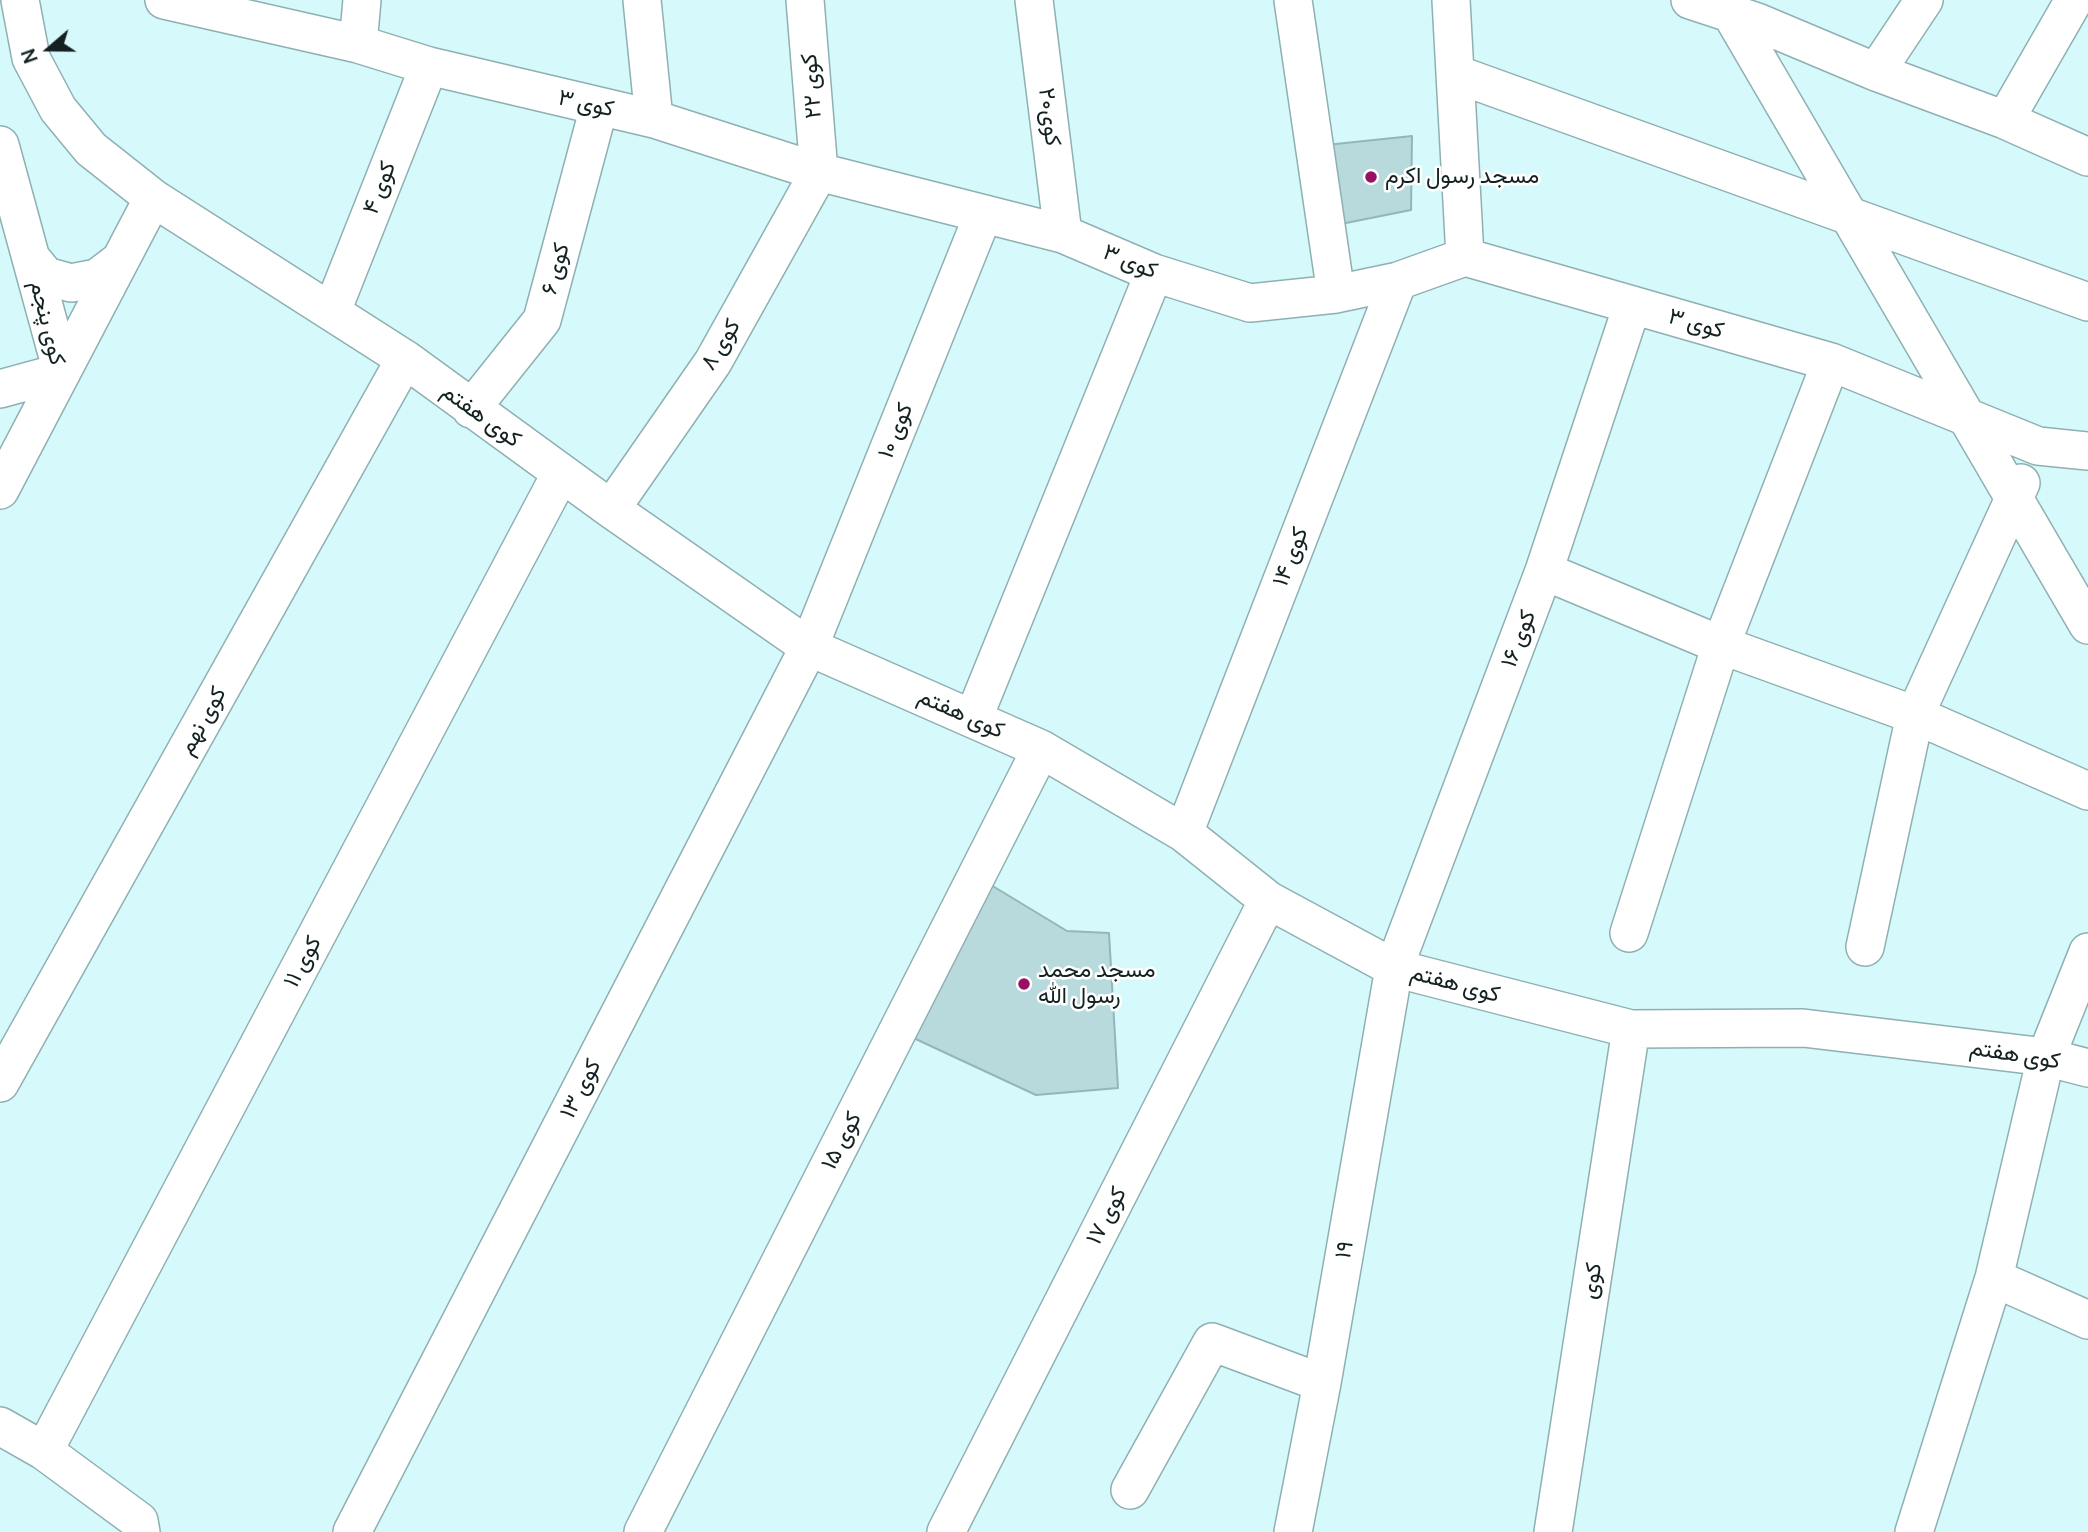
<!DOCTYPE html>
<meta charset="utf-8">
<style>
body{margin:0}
#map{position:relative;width:2088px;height:1532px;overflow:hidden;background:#d6f9fb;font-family:Manrope,sans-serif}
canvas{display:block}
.north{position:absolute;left:14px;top:14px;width:70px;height:70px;-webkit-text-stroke:5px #fff;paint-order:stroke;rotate:250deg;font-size:19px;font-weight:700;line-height:28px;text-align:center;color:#142121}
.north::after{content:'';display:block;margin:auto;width:24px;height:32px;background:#142121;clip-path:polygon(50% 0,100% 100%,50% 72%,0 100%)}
</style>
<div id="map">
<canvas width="2088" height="1532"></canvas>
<div class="north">N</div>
</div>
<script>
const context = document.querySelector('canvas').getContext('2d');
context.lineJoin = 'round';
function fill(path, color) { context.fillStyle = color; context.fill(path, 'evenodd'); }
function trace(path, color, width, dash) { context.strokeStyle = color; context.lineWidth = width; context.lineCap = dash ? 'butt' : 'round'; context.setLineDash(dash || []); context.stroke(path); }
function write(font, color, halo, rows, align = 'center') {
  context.font = font + ' Manrope,Vazirmatn,sans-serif'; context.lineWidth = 5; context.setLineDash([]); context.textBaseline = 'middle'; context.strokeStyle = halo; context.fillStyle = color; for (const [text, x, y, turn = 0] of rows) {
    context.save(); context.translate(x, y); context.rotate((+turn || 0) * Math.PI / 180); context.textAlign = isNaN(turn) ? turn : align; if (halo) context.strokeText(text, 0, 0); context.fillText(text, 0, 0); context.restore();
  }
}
const building = new Path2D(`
 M1412 136 1411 210 1336 225 1326 145Z
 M991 885 1067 931 1109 933 1118 1088 1036 1095 907 1035Z`);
const minor = new Path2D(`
 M20 0 31 58 58 109 91 149 153 198 405 359 611 509 809 647 1041 749 1184 833 1268 900 1394 968 1631 1029 1803 1028 2046 1057 2088 1068
 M164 0 358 44 429 66 654 119 819 172 1063 234 1154 273 1250 303 1336 294 1398 281 1465 257 1831 362 2038 446 2088 451
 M642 0 654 119
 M805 0 819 172
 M1034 0 1063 234
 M1293 0 1336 294
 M1451 0 1465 257
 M1690 0 1757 22 1876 72 2005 120 2088 157
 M1723 0 2088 625
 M358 44 362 0
 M1876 72 1924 0
 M1456 74 2088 302
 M2005 120 2074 0
 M0 145 62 372
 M31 258 46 276 71 283 97 278 118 262
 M332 311 429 66
 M0 389 62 372
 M471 409 542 320 599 107
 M0 490 153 198
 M611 509 713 362 819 172
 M1544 571 1721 645 1915 715 2088 791
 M973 719 1154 273
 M1184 833 1398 281
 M1629 933 1721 645 1831 362
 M1865 947 1915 715 2021 483
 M0 1083 405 359
 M1994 1278 2088 1320
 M0 1426 44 1451 139 1521 141 1532
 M44 1451 561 473
 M1130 1490 1212 1342 1322 1383
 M352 1532 809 647 983 215
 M643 1532 1041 749
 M946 1532 1268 900
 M1293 1532 1322 1383 1394 968 1544 571 1632 306
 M1553 1532 1631 1029
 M1914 1532 1994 1278 2046 1057 2088 952`);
const markers = [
 [1371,177,7,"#991063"],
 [1024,984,7,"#991063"]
];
const streetNames = [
 ["کوی ۲۲",812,86,-94],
 ["کوی ۳",586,104,13],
 ["کوی۲۰",1049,117,83],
 ["کوی ۴",380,188,-69],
 ["کوی ۳",1130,262,22],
 ["کوی ۶",556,269,-75],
 ["کوی پنجم",47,323,76],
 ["کوی ۳",1696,324,16],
 ["کوی ۸",721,345,-59],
 ["کوی هفتم",481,416,36],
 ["کوی ۱۰",896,431,-68],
 ["کوی ۱۴",1291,557,-69],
 ["کوی ۱۶",1519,639,-69],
 ["کوی هفتم",961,714,24],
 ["کوی نهم",203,721,-61],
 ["کوی ۱۱",303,962,-62],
 ["کوی هفتم",1455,984,15],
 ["کوی هفتم",2015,1055,9],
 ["کوی ۱۳",581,1089,-63],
 ["کوی ۱۵",842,1141,-63],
 ["کوی ۱۷",1107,1216,-63],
 ["۱۹",1345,1250,-80],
 ["کوی",1592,1281,-81]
];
const poiNames = [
 ["مسجد رسول اکرم",1385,177],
 ["مسجد محمد",1038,971],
 ["رسول الله",1038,997]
];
fill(building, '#b8dadc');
trace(building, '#94b6b8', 2);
trace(minor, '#8fb0b2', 40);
trace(minor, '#fff', 37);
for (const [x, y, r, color] of markers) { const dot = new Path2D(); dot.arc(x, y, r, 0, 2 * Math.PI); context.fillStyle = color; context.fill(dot); trace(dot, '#fff', 2.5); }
write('23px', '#142121', '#fff', streetNames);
write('23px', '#142121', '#fff', poiNames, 'left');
</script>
